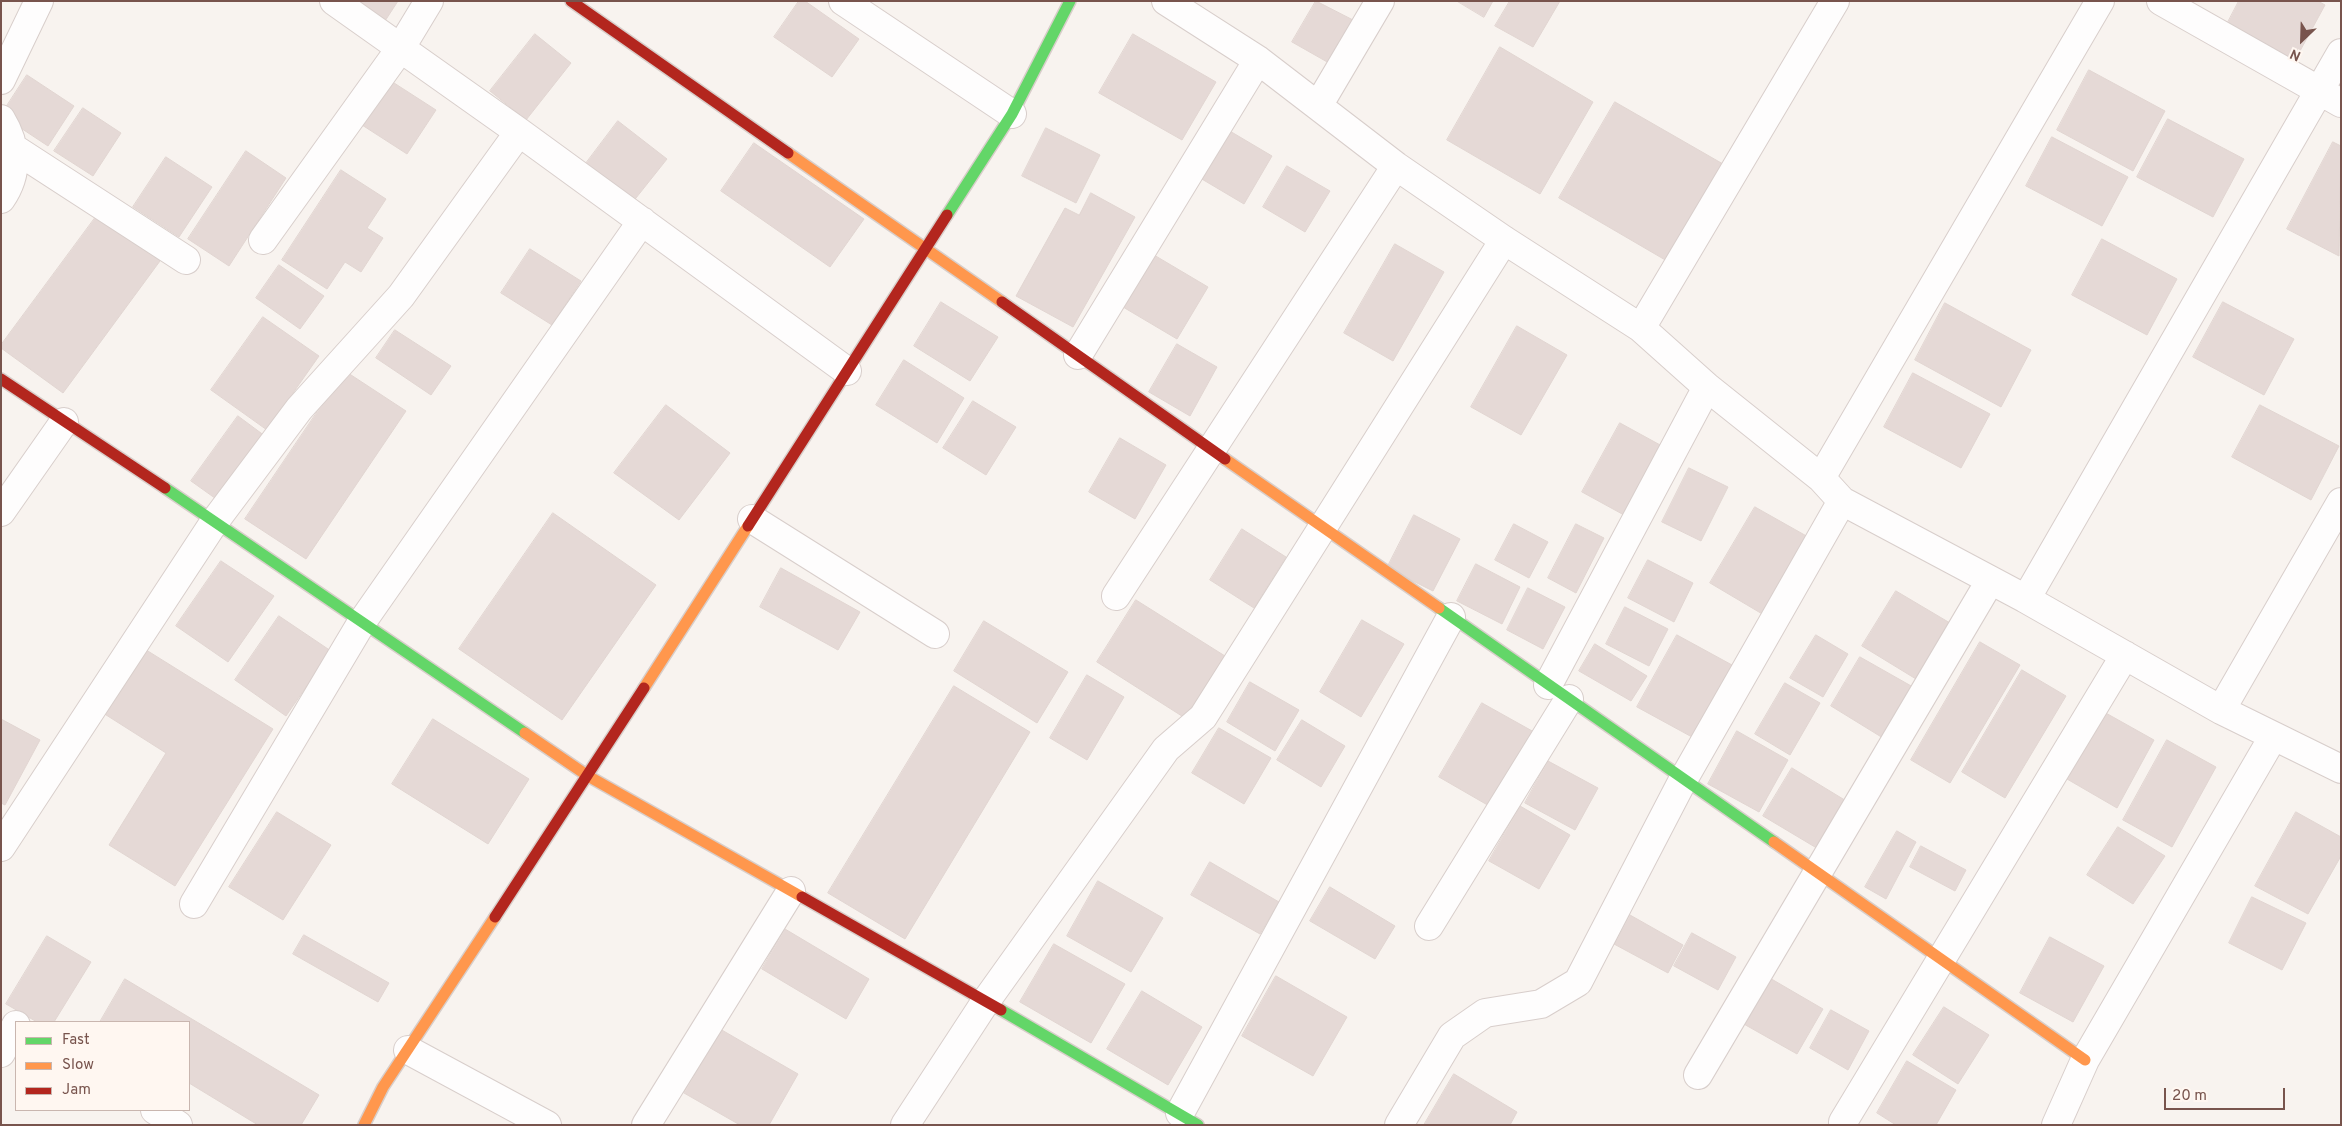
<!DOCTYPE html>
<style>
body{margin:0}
#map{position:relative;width:2342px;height:1126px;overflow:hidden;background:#f8f3ef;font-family:Overpass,sans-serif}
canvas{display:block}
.frame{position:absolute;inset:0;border:2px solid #78544d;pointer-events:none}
.legend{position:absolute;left:15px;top:1021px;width:175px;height:90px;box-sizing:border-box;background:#fff7f1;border:1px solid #c9b6af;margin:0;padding:6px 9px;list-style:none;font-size:15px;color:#78544d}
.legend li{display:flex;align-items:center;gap:10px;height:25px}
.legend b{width:25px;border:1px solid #c9b6af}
.north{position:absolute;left:2277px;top:15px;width:50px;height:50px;-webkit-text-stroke:4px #fff7f1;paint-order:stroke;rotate:204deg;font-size:14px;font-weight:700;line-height:20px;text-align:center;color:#78544d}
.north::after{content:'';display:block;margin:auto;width:18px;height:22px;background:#78544d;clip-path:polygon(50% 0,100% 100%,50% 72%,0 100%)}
.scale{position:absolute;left:2164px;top:1088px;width:121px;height:22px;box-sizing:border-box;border:2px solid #78544d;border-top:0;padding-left:6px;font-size:15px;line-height:18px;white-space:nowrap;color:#78544d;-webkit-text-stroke:4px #fff7f1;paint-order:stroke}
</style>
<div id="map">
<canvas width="2342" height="1126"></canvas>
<div class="frame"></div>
<ul class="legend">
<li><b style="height:6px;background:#63d668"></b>Fast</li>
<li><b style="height:6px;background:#ff974d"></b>Slow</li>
<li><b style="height:6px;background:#b3261e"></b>Jam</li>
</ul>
<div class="north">N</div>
<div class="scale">20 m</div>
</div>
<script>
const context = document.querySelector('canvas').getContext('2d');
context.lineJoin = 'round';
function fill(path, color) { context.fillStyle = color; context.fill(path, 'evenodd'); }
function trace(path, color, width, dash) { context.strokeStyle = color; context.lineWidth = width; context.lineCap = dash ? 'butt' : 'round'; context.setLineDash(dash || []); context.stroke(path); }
const building = new Path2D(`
 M356 1H398L385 21Z
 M799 1H805L859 39 832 77 774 37Z
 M1316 1 1353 20 1329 63 1292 42Z
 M1457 1H1493L1484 17Z
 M1510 1H1560L1533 47 1495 26Z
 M2239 1H2318L2325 5 2294 62 2226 26Z
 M535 34 571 63 526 120 490 91Z
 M1133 34 1216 82 1182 140 1099 93Z
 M1500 47 1593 102 1540 194 1447 140Z
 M2089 70 2165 111 2133 171 2057 130Z
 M27 75 74 106 48 146 1 115Z
 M391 81 436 110 407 154 362 125Z
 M1615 102 1723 164 1667 261 1559 198Z
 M83 108 121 133 93 176 54 151Z
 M2168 119 2244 159 2213 217 2137 177Z
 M618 121 667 159 632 203 584 166Z
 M1223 127 1272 156 1244 204 1195 175Z
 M1046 128 1100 155 1076 203 1022 176Z
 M2052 137 2128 177 2102 226 2026 186Z
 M2333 142 2341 146 2339 256 2287 229Z
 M754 143 864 219 830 267 721 191Z
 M246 151 286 178 229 266 188 239Z
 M166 157 212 187 179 237 133 207Z
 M1287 166 1330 191 1305 232 1263 207Z
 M341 170 386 199 367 228 383 238 361 272 345 262 327 289 282 260Z
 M1091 193 1135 217 1073 327 1016 296 1065 208 1079 215Z
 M98 214 160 261 63 393 1 348V345Z
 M2102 239 2177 279 2147 335 2072 295Z
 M1395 244 1444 272 1393 361 1344 333Z
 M530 249 581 281 552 325 501 293Z
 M1154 255 1208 287 1177 339 1123 307Z
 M279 265 324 296 300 329 256 298Z
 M941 302 998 337 970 381 914 346Z
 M2223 302 2294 339 2264 395 2193 357Z
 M1945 303 2031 350 2001 407 1915 360Z
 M263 317 319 356 267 430 211 390Z
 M1517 326 1567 355 1521 435 1471 407Z
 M395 330 451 366 431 395 376 358Z
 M1177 344 1217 367 1190 416 1149 392Z
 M904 360 964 398 937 443 876 405Z
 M345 371 406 411 306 559 245 519Z
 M1913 373 1990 414 1961 468 1884 427Z
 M973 401 1016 427 986 475 943 448Z
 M666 405 730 453 679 520 614 473Z
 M2260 405 2339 446 2311 500 2232 457Z
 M238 416 265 436 219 501 191 481Z
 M1620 423 1662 446 1624 515 1582 492Z
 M1120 438 1166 465 1135 519 1089 492Z
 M1689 468 1728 487 1701 541 1662 522Z
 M1755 507 1810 538 1764 615 1710 583Z
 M553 513 656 585 562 720 459 649Z
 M1414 515 1460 539 1433 591 1387 568Z
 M1514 524 1548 542 1529 578 1495 560Z
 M1576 524 1604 538 1576 593 1548 578Z
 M1242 529 1286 557 1254 608 1210 580Z
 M1648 560 1693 583 1674 622 1628 598Z
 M221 561 274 596 228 662 176 626Z
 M1476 564 1520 587 1502 624 1457 601Z
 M781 568 860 612 838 650 760 607Z
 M1528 588 1565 607 1543 649 1507 630Z
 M1896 591 1950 623 1916 679 1862 646Z
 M1136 600 1225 656 1185 718 1097 662Z
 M1625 607 1668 629 1649 666 1606 644Z
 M279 616 331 651 286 716 235 680Z
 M1362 620 1404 644 1361 717 1320 692Z
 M984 621 1068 672 1037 723 954 671Z
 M1677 635 1732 665 1692 737 1637 707Z
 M1816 635 1848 654 1823 697 1790 678Z
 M1980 642 2020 665 1950 783 1911 760Z
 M1595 644 1647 676 1631 701 1579 671Z
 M143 648 273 729 175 886 109 845 166 753 103 713Z
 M1860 657 1913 687 1883 738 1831 706Z
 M2022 670 2066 696 2005 798 1962 772Z
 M1087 675 1124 697 1087 760 1050 738Z
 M1250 682 1299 710 1275 751 1227 722Z
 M1785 683 1820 703 1790 755 1755 734Z
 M954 686 1030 732 905 939 828 893Z
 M1482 703 1534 732 1491 807 1439 777Z
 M2104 712 2154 740 2117 808 2067 779Z
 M1 719 40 740 5 805 1 803Z
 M433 719 529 779 488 844 392 784Z
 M1302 720 1345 746 1321 787 1277 760Z
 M1219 728 1271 758 1244 804 1192 773Z
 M1737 731 1788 760 1759 812 1708 784Z
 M2167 740 2216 767 2172 847 2123 820Z
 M1548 761 1598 788 1575 830 1525 803Z
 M1792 768 1848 802 1820 850 1763 816Z
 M1520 806 1570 835 1539 889 1489 861Z
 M277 812 331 845 283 920 229 887Z
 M2296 812 2341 837V856L2308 914 2255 886Z
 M2118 827 2165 856 2133 904 2087 875Z
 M1897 831 1916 842 1886 899 1865 887Z
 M1921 846 1966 870 1955 891 1910 867Z
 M1210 862 1279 902 1260 934 1191 895Z
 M1098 881 1163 918 1131 972 1067 936Z
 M1330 887 1395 926 1375 959 1310 921Z
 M2252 897 2306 923 2282 970 2229 943Z
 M1630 915 1683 945 1668 973 1614 944Z
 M785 929 869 979 846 1019 762 969Z
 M1692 933 1736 957 1718 990 1674 966Z
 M304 935 389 983 378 1002 293 954Z
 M47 936 91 962 54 1022H37L6 1004Z
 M2050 937 2104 966 2073 1022 2020 993Z
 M1054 944 1125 984 1091 1043 1020 1002Z
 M1276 976 1347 1017 1313 1076 1242 1036Z
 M1768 977 1823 1009 1797 1054 1742 1023Z
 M125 979 319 1095 301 1125H258L189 1083V1022H100Z
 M1142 991 1202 1027 1168 1085 1107 1049Z
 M1944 1007 1989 1035 1958 1084 1913 1055Z
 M1831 1010 1869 1031 1848 1070 1810 1048Z
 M720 1029 798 1074 769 1125H740L684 1093Z
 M1907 1061 1956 1090 1936 1125H1896L1877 1113Z
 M1454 1074 1517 1112 1510 1125H1424Z`);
const street = new Path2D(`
 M334 1 519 132 847 371
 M843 1 1012 114
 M1166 1 1258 60 1396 166 1504 240 1641 328 1707 387 1821 478 1842 501 2026 599 2221 710 2341 769
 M2161 1 2341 103
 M1 80 39 1
 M1318 106 1380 1
 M1 119C17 145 19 173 1 199
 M1 140 186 260
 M263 240 400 49 429 1
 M1641 328 1835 1
 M1078 355 1258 60
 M1821 478 2100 1
 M1 512 64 422
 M752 519 935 634
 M1116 596 1396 166
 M2026 599 2341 53
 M1548 685 1707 387
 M2221 710 2341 502
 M1 847 215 521 299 409 401 296 519 132
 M194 904 362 622 642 221
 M1429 926 1569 699
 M408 1050 547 1125
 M1 1053 16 1025
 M1698 1075 1990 581
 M155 1110 178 1125
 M1180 1113 1451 617
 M1843 1122 2125 655
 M646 1125 791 891
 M905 1125 986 1001 1166 749 1203 717 1504 240
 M1399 1125 1452 1036 1485 1013 1541 1004 1578 982 1683 780 1842 501
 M2056 1125 2085 1060 2273 737`);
const fast = new Path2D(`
 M947 215 1012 114 1070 1
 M165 488 525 733
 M1439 608 1774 842
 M1001 1010 1198 1125`);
const slow = new Path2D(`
 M788 153 1002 302
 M1225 459 1439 608
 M644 688 748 526
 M525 733 588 776 802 897
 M1774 842 2085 1060
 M364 1125 383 1087 495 917`);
const jam = new Path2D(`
 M571 1 788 153
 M1002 302 1225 459
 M1 379 165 488
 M748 526 947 215
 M802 897 1001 1010
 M495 917 644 688`);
fill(building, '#e5d9d6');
trace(building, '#e1d5d1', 1);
trace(street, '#d8cecb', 30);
trace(fast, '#d8ceca', 14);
trace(slow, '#d8ceca', 14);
trace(jam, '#d8ceca', 14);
trace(street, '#fefdfd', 28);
trace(fast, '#63d668', 11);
trace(slow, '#ff974d', 11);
trace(jam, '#b3261e', 11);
</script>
